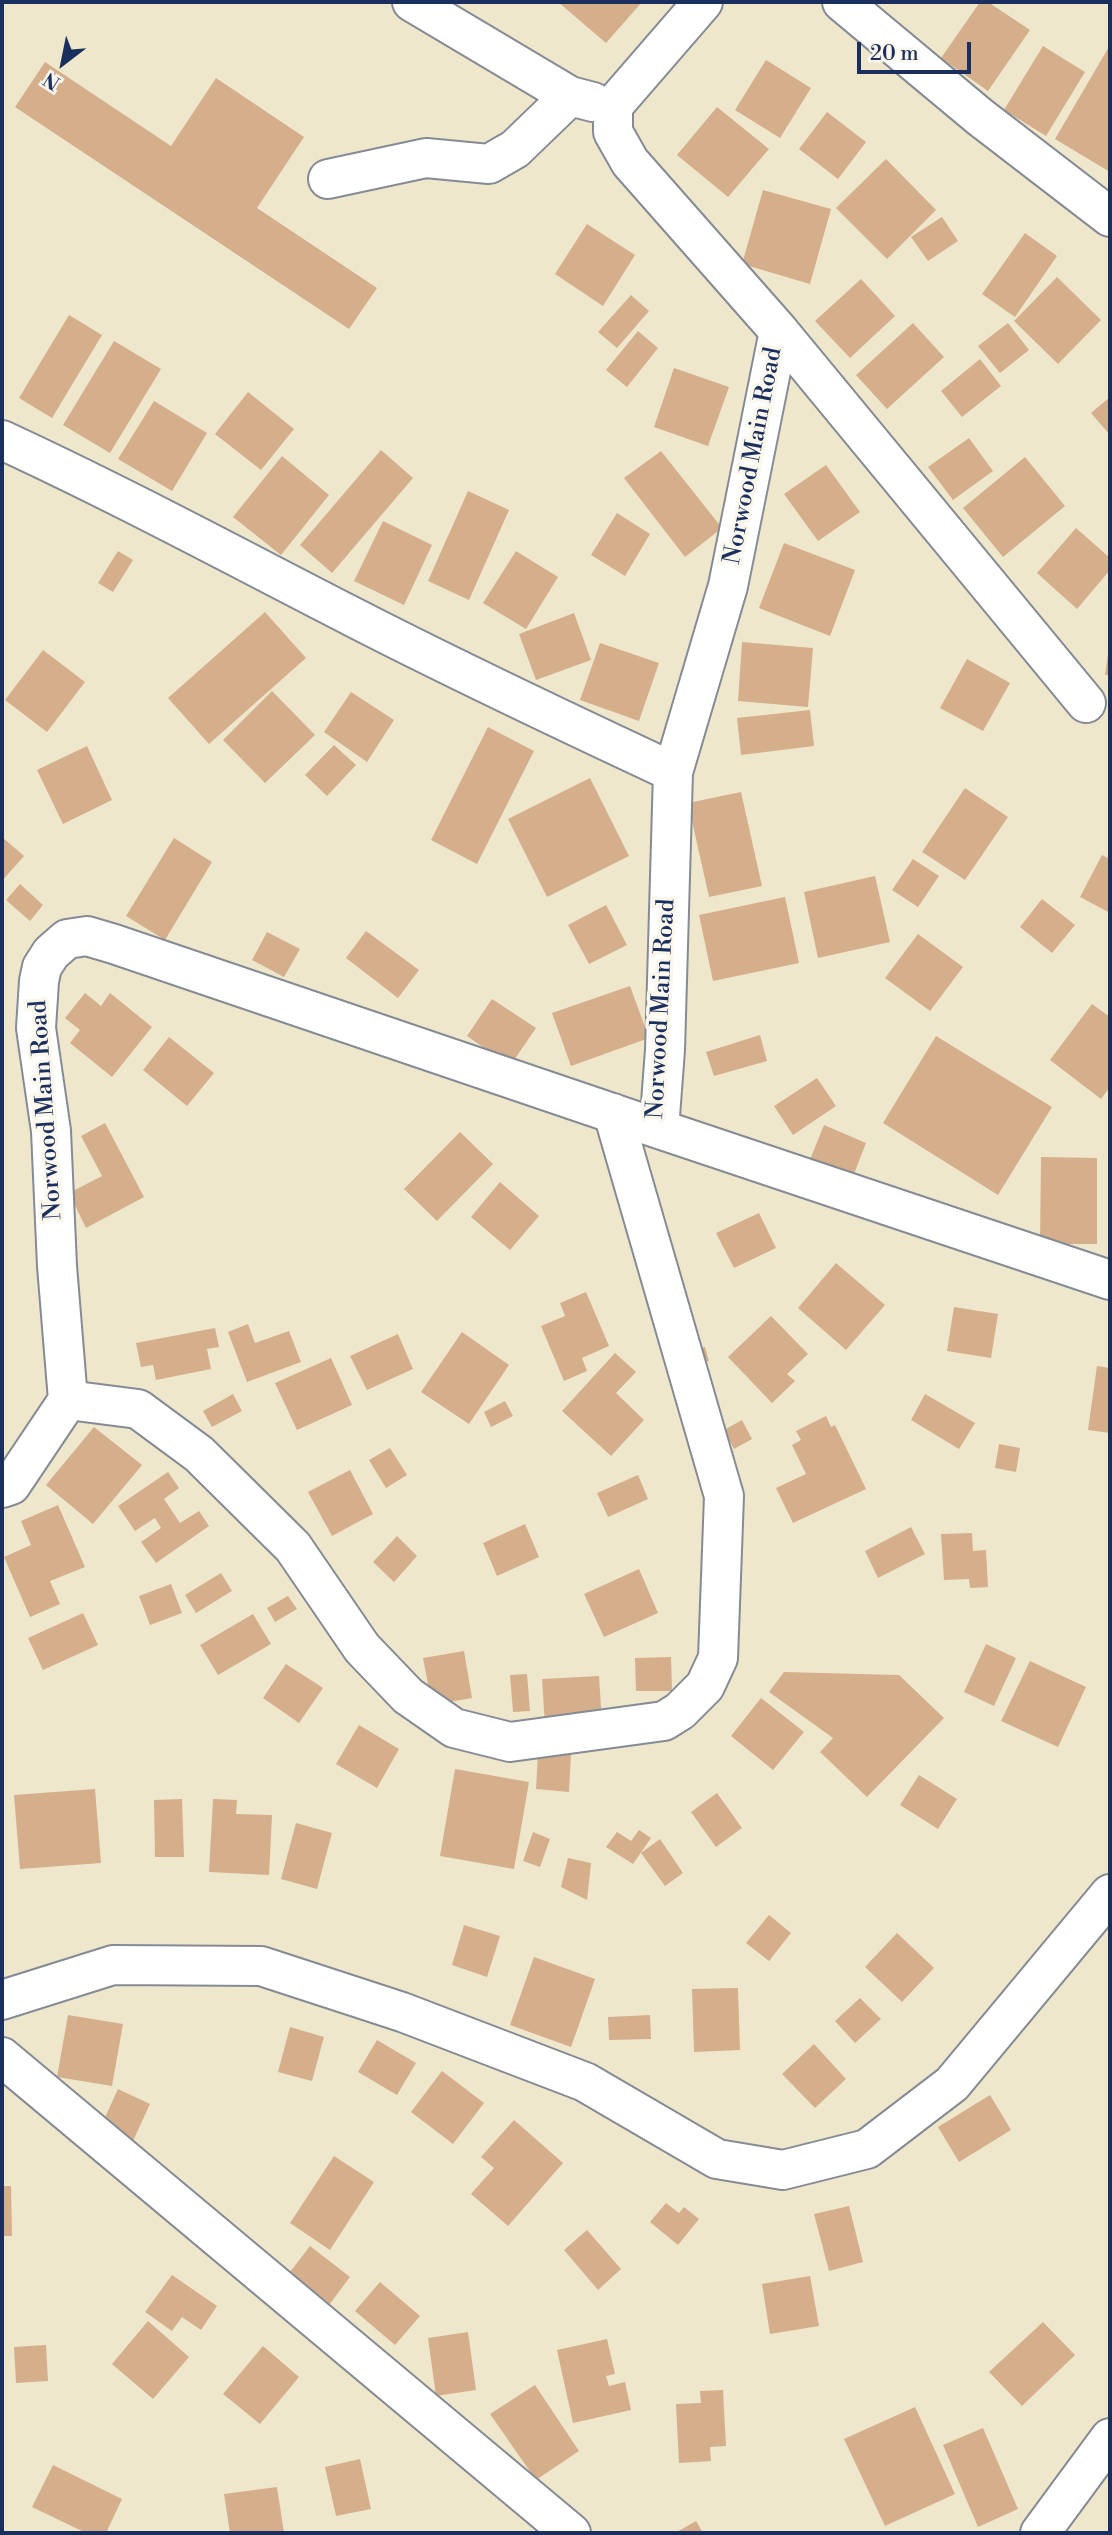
<!DOCTYPE html>
<style>
body{margin:0}
#map{position:relative;width:1112px;height:2535px;overflow:hidden;background:#efe7cc;font-family:"Libre Bodoni",serif}
canvas{display:block}
.frame{position:absolute;inset:0;border:4px solid #1b2f5e;pointer-events:none}
.north{position:absolute;left:28px;top:28px;width:70px;height:70px;-webkit-text-stroke:5px #fbf7ec;paint-order:stroke;rotate:212deg;font-size:19px;font-weight:700;line-height:28px;text-align:center;color:#1b2f5e}
.north::after{content:'';display:block;margin:auto;width:24px;height:32px;background:#1b2f5e;clip-path:polygon(50% 0,100% 100%,50% 72%,0 100%)}
.scale{position:absolute;left:857px;top:42px;width:114px;height:32px;box-sizing:border-box;border:4px solid #1b2f5e;border-top:0;padding-left:9px;font-size:21px;line-height:24px;white-space:nowrap;color:#1b2f5e;-webkit-text-stroke:5px #fbf7ec;paint-order:stroke}
</style>
<div id="map">
<canvas width="1112" height="2535"></canvas>
<div class="frame"></div>
<div class="north">N</div>
<div class="scale">20 m</div>
</div>
<script>
const context = document.querySelector('canvas').getContext('2d');
context.lineJoin = 'round';
function fill(path, color) { context.fillStyle = color; context.fill(path, 'evenodd'); }
function trace(path, color, width, dash) { context.strokeStyle = color; context.lineWidth = width; context.lineCap = dash ? 'butt' : 'round'; context.setLineDash(dash || []); context.stroke(path); }
function write(font, color, halo, rows, align = 'center') {
  context.font = font + ' "Libre Bodoni",serif'; context.lineWidth = 7; context.setLineDash([]); context.textBaseline = 'middle'; context.strokeStyle = halo; context.fillStyle = color; for (const [text, x, y, turn = 0] of rows) {
    context.save(); context.translate(x, y); context.rotate((+turn || 0) * Math.PI / 180); context.textAlign = isNaN(turn) ? turn : align; if (halo) context.strokeText(text, 0, 0); context.fillText(text, 0, 0); context.restore();
  }
}
const building = new Path2D(`
 M558 2H642L606 43Z
 M980 2H988L1030 30 988 91 941 58Z
 M1110 45V172L1055 139Z
 M1043 46 1085 72 1046 136 1004 110Z
 M766 60 811 88 780 138 735 110Z
 M45 62 171 146 216 78 304 137 257 208 377 288 349 329 15 107Z
 M717 107 769 149 728 197 677 155Z
 M827 112 866 142 838 179 799 149Z
 M886 159 936 210 887 259 836 208Z
 M763 190 831 209 810 284 742 264Z
 M942 217 958 241 928 261 911 237Z
 M587 224 635 255 603 306 555 274Z
 M1025 233 1057 256 1015 317 982 294Z
 M1057 277 1101 320 1058 364 1014 321Z
 M861 279 895 316 850 358 815 321Z
 M631 295 649 311 617 348 598 332Z
 M69 315 102 335 52 418 19 398Z
 M913 323 944 357 887 409 856 375Z
 M1008 323 1029 350 1000 373 978 346Z
 M638 331 658 348 627 387 606 370Z
 M114 341 161 369 110 453 63 425Z
 M980 359 1001 386 962 417 941 391Z
 M674 368 729 387 708 446 654 427Z
 M248 392 294 429 261 470 215 434Z
 M1110 397V435L1091 413Z
 M154 401 207 433 172 491 118 459Z
 M969 438 993 471 953 500 928 467Z
 M381 450 413 478 332 573 300 545Z
 M661 451 722 528 685 557 624 478Z
 M282 456 329 495 281 555 233 517Z
 M1025 457 1065 506 1003 557 963 508Z
 M826 465 860 512 818 541 784 494Z
 M468 491 509 510 469 600 428 581Z
 M617 513 650 534 625 576 591 555Z
 M383 521 432 545 404 605 354 581Z
 M1076 528 1110 558V570L1077 609 1037 573Z
 M784 543 855 570 830 636 759 608Z
 M118 551 133 560 113 592 98 583Z
 M516 551 558 577 526 629 483 603Z
 M265 612 306 658 209 744 168 698Z
 M574 613 591 660 536 680 519 634Z
 M742 642 813 648 808 707 738 701Z
 M600 643 659 663 639 721 580 700Z
 M1109 648 1110 649V675H1105Z
 M43 650 85 682 47 732 5 700Z
 M967 659 1010 683 983 731 940 708Z
 M272 691 315 735 265 783 223 740Z
 M351 692 394 720 367 762 324 732Z
 M810 710 814 746 741 755 737 718Z
 M488 727 534 751 477 864 431 840Z
 M334 745 356 765 327 796 305 775Z
 M87 746 112 800 63 824 37 770Z
 M590 778 629 856 547 897 508 819Z
 M965 788 1008 817 965 880 922 852Z
 M741 792 762 886 709 897 688 803Z
 M2 837 24 856 2 881Z
 M174 838 212 862 165 940 126 916Z
 M1102 855 1110 859V913L1080 897Z
 M913 859 939 876 918 907 892 890Z
 M875 876 890 942 818 958 804 892Z
 M20 884 43 905 30 921 6 900Z
 M785 897 799 963 713 981 699 915Z
 M1042 899 1075 925 1052 953 1020 927Z
 M606 905 627 945 589 964 568 925Z
 M366 931 419 970 398 998 346 958Z
 M267 932 300 949 284 977 252 960Z
 M918 934 963 967 930 1011 885 978Z
 M630 986 649 1038 571 1066 552 1013Z
 M85 993 101 1006 110 993 152 1027 112 1077 70 1043 80 1030 65 1018Z
 M492 999 536 1028 510 1066 467 1036Z
 M1092 1004 1110 1017V1087L1101 1099 1050 1060Z
 M760 1035 767 1061 714 1076 706 1052Z
 M936 1036 1052 1107 998 1195 883 1123Z
 M169 1037 214 1073 187 1106 143 1070Z
 M817 1078 836 1106 793 1135 774 1106Z
 M105 1123 144 1197 86 1228 69 1193 102 1176 81 1136Z
 M824 1125 866 1143 852 1179 809 1162Z
 M460 1132 493 1164 437 1221 404 1189Z
 M1041 1157 1097 1158V1244H1040Z
 M500 1182 539 1216 510 1250 471 1217Z
 M759 1213 776 1248 734 1268 716 1233Z
 M836 1263 885 1305 846 1350 798 1308Z
 M586 1292 609 1346 582 1358 587 1371 564 1381 541 1326 565 1316 560 1303Z
 M954 1307 998 1314 991 1358 947 1351Z
 M771 1316 808 1354 787 1374 795 1381 772 1403 728 1357Z
 M248 1324 255 1343 289 1331 301 1362 247 1382 228 1332Z
 M215 1328 219 1347 207 1349 211 1369 156 1380 153 1365 141 1367 136 1343Z
 M462 1332 509 1365 469 1424 421 1392Z
 M398 1334 413 1369 367 1390 350 1356Z
 M705 1347 709 1361 698 1363 695 1349Z
 M615 1353 636 1372 616 1393 644 1420 611 1456 562 1411Z
 M331 1358 352 1405 297 1430 275 1383Z
 M1097 1366 1110 1368V1433L1088 1430Z
 M233 1394 242 1411 212 1427 203 1411Z
 M925 1394 975 1423 959 1449 911 1420Z
 M505 1401 513 1416 491 1427 484 1412Z
 M826 1416 831 1427 835 1425 866 1489 793 1523 776 1488 806 1474 792 1445 801 1440 796 1431Z
 M742 1420 752 1439 734 1449 724 1430Z
 M94 1427 142 1465 93 1524 46 1485Z
 M999 1444 1020 1448 1016 1472 995 1468Z
 M390 1448 407 1475 386 1488 369 1460Z
 M350 1470 373 1514 332 1536 308 1492Z
 M168 1472 179 1488 164 1499 180 1523 199 1511 209 1526 156 1563 141 1542 161 1528 155 1518 135 1531 118 1506Z
 M638 1475 648 1499 608 1517 597 1493Z
 M58 1505 85 1567 50 1581 60 1604 30 1617 4 1557 31 1545 21 1521Z
 M525 1524 539 1557 497 1576 483 1543Z
 M911 1527 925 1554 878 1578 865 1551Z
 M972 1533 973 1551 986 1550 988 1587 970 1588 969 1579 944 1580 941 1534Z
 M397 1536 417 1556 394 1582 373 1562Z
 M639 1569 658 1613 604 1637 584 1594Z
 M221 1573 232 1591 196 1613 185 1595Z
 M171 1584 182 1613 150 1625 139 1596Z
 M288 1596 297 1609 275 1622 267 1608Z
 M83 1613 98 1645 43 1670 28 1638Z
 M253 1614 271 1644 218 1675 200 1645Z
 M986 1644 1016 1658 994 1706 964 1692Z
 M464 1651 472 1698 432 1705 423 1658Z
 M671 1657 672 1691H636L635 1658Z
 M1030 1661 1086 1687 1058 1747 1001 1721Z
 M286 1664 323 1688 299 1723 263 1698Z
 M784 1672 899 1675 944 1718 867 1797 820 1752 833 1738 769 1692Z
 M527 1674 530 1711 513 1712 510 1675Z
 M599 1676 602 1723 545 1726 542 1679Z
 M761 1698 804 1732 773 1770 731 1736Z
 M359 1725 399 1749 377 1788 336 1764Z
 M538 1753 571 1755 569 1792 536 1789Z
 M455 1769 529 1782 514 1869 440 1856Z
 M919 1775 957 1799 938 1829 900 1805Z
 M95 1789 101 1863 20 1869 14 1795Z
 M717 1793 742 1828 716 1847 691 1812Z
 M182 1799 184 1857H155L154 1800Z
 M213 1799 237 1800 236 1814 272 1815 269 1875 209 1872Z
 M296 1823 332 1833 317 1889 281 1879Z
 M639 1830 651 1838 633 1864 606 1847 617 1832 631 1841Z
 M533 1832 550 1839 540 1867 523 1861Z
 M660 1839 683 1873 665 1886 641 1853Z
 M568 1858 591 1863 587 1900 561 1887Z
 M769 1915 791 1933 769 1961 746 1943Z
 M464 1925 500 1936 487 1977 452 1965Z
 M897 1933 934 1968 902 2002 865 1967Z
 M534 1957 595 1979 571 2047 510 2025Z
 M738 1988 740 2050 694 2052 692 1989Z
 M860 1998 881 2019 855 2043 835 2021Z
 M68 2015 123 2024 112 2086 57 2077Z
 M650 2015 651 2039 609 2040 608 2017Z
 M290 2027 324 2037 312 2081 278 2072Z
 M377 2040 416 2063 397 2095 358 2072Z
 M814 2044 846 2079 815 2108 782 2074Z
 M442 2071 484 2103 453 2144 411 2112Z
 M118 2089 150 2104 133 2141 101 2126Z
 M990 2095 1011 2130 959 2162 938 2127Z
 M514 2120 563 2163 508 2226 471 2194 494 2168 481 2157Z
 M334 2156 374 2182 330 2250 290 2223Z
 M2 2186H11L12 2236H2Z
 M666 2203 679 2213 684 2207 699 2219 678 2245 650 2222Z
 M849 2206 863 2262 829 2271 814 2214Z
 M587 2230 621 2269 598 2290 564 2250Z
 M310 2246 350 2277 320 2317 280 2285Z
 M172 2275 217 2306 201 2330 182 2317 172 2331 145 2312Z
 M810 2276 819 2326 770 2334 762 2284Z
 M380 2282 420 2316 395 2345 355 2311Z
 M148 2321 189 2357 153 2399 112 2364Z
 M1043 2322 1075 2355 1022 2406 989 2372Z
 M468 2332 476 2390 436 2396 428 2338Z
 M607 2339 615 2374 606 2376 609 2386 625 2382 631 2410 573 2423 557 2350Z
 M46 2345 48 2381 16 2383 14 2347Z
 M263 2346 299 2377 260 2424 223 2394Z
 M535 2385 579 2451 536 2480 490 2414Z
 M723 2390 726 2446 710 2447 711 2461 679 2463 676 2404 701 2403 700 2391Z
 M915 2407 955 2494 885 2526 844 2439Z
 M983 2428 1018 2509 978 2527 943 2445Z
 M360 2459 371 2509 336 2516 325 2467Z
 M53 2465 122 2499 106 2533H86L32 2507Z
 M277 2487 284 2533H230L224 2494Z
 M696 2521 703 2533H675Z`);
const minor = new Path2D(`
 M412 2 570 96 593 102
 M842 2 980 117 1110 217
 M328 179 426 158 489 164 515 149 570 96
 M779 331 1086 703
 M2 440C121 495 236 557 353 617 458 671 566 722 673 772
 M659 1129 1110 1280
 M68 1400 138 1409 199 1454 293 1547 362 1648 408 1696 454 1728 510 1742 664 1721 680 1711 705 1686 718 1658 724 1496 613 1113
 M2 1488 11 1485 68 1400 57 1266 51 1131 36 1028 39 981 42 967 51 953 67 939 87 936 114 944 659 1129 665 1050 673 772 728 586 779 331 630 162 613 132V106L703 2
 M2 2000 113 1965 261 1966 402 2012 585 2082 717 2159 783 2170 867 2149 952 2084 1110 1894
 M2 2057 571 2533`);
const tertiary = new Path2D(`
 M1040 2533 1110 2438`);
const streetNames = [
 ["Norwood Main Road",754,456,-79],
 ["Norwood Main Road",662,1009,-87],
 ["Norwood Main Road",47,1110,-94]
];
fill(building, '#d5ae8c');
trace(minor, '#858b95', 42);
trace(tertiary, '#858b95', 42);
trace(minor, '#fff', 38);
trace(tertiary, '#fff', 38);
write('24px', '#1b2f5e', '#fbf7ec', streetNames);
</script>
